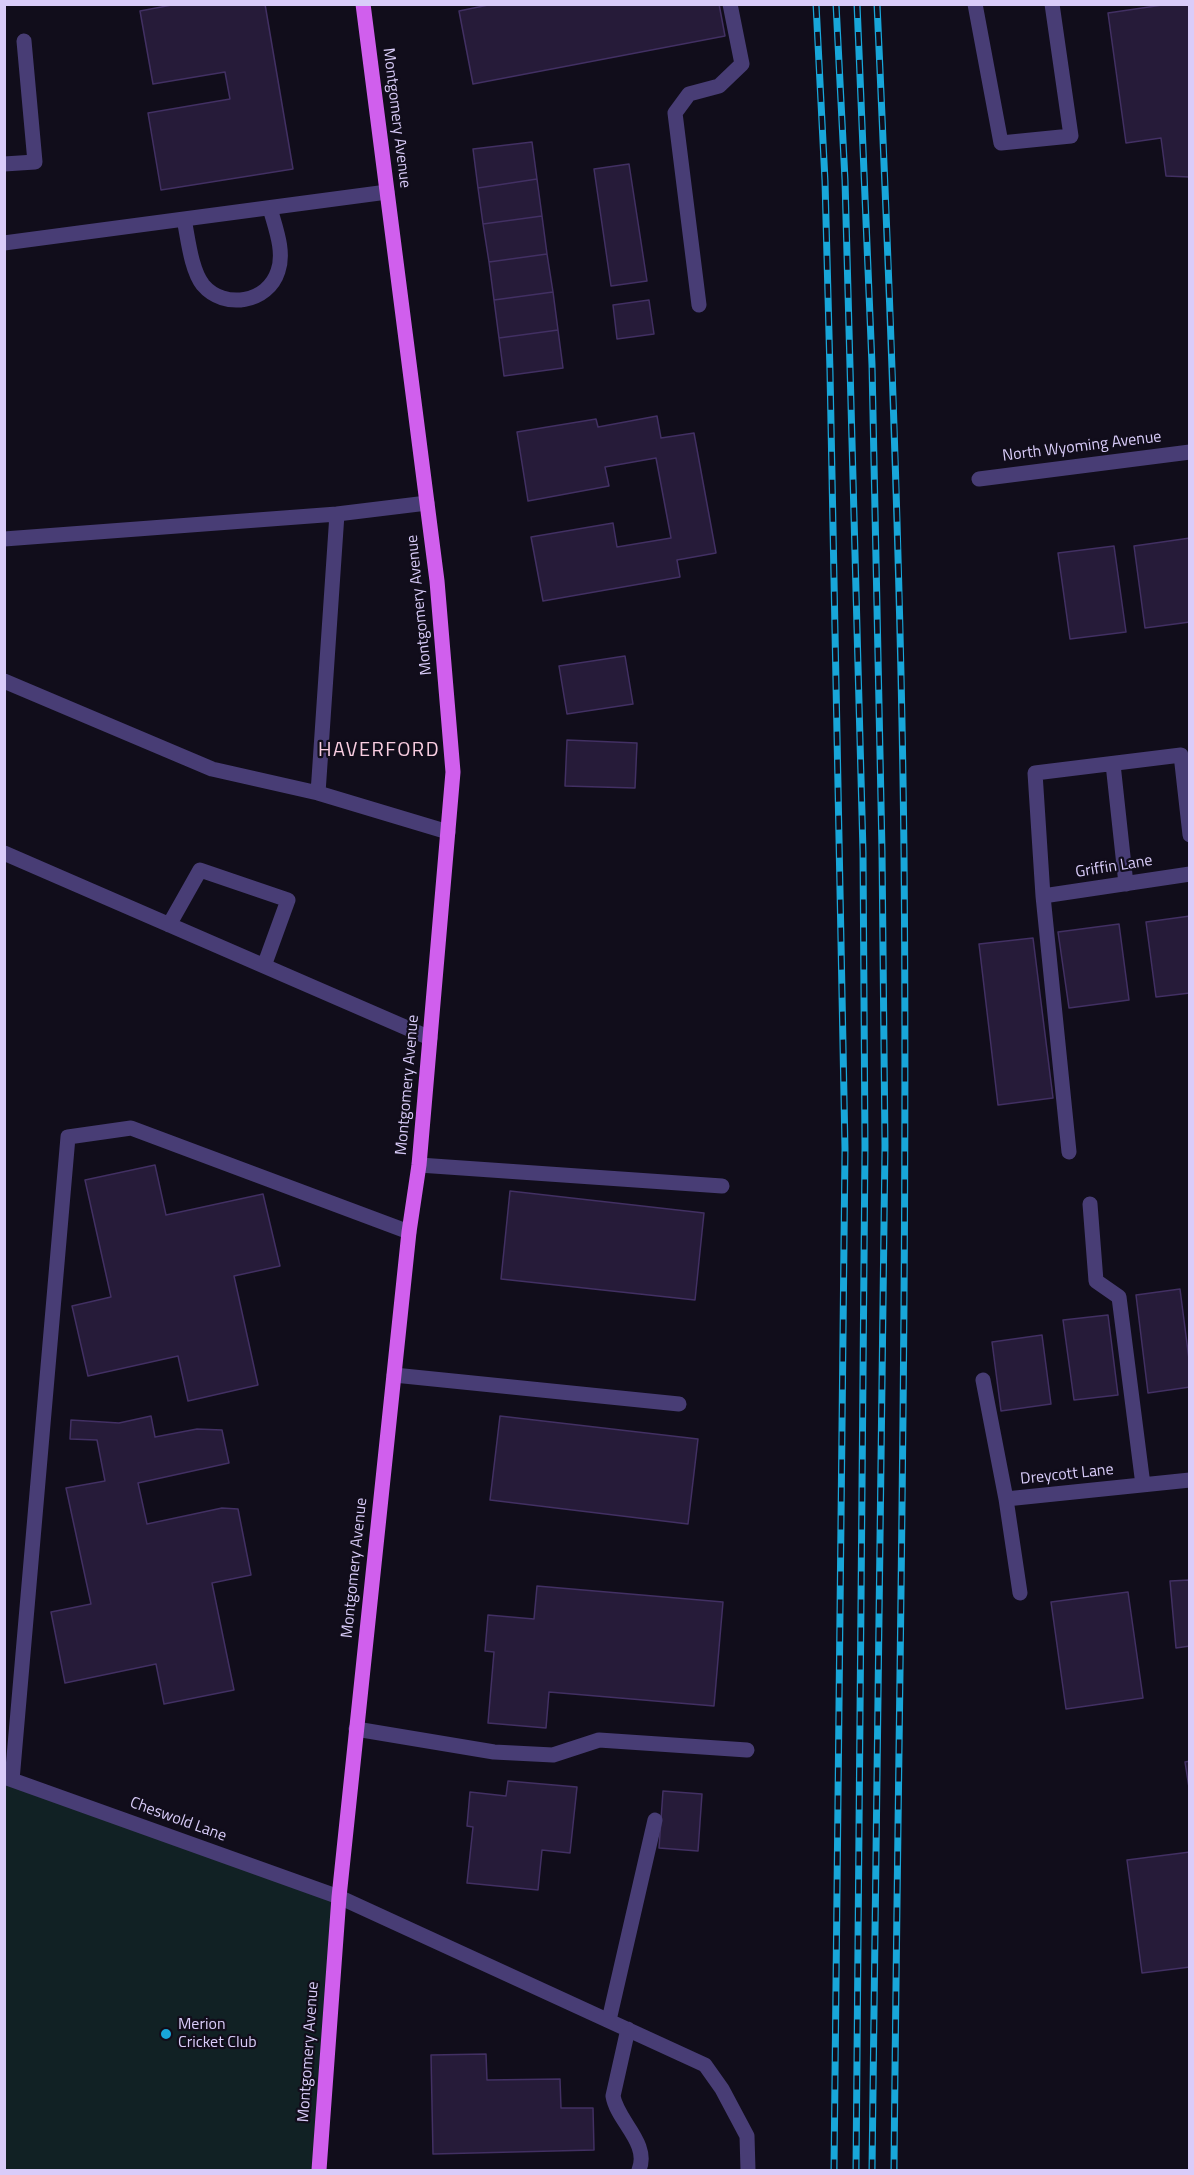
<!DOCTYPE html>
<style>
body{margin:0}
#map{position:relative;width:1194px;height:2175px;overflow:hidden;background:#110d1b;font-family:"Titillium Web",sans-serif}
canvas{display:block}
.frame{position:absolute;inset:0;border:6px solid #d9ccf9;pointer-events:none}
</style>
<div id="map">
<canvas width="1194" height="2175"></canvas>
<div class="frame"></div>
</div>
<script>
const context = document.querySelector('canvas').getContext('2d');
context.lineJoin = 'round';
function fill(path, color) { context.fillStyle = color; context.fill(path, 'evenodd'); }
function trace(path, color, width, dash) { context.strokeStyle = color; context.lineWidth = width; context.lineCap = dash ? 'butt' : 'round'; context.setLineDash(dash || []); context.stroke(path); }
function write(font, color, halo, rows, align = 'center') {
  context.font = font + ' "Titillium Web",sans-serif'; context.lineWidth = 4.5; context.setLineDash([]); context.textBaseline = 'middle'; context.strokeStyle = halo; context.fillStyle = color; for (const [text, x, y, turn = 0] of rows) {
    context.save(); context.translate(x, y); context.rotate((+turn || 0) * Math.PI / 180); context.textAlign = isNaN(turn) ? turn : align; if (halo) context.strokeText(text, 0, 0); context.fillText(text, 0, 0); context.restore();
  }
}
const green = new Path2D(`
 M5 1778 339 1897 315 2170H5Z`);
const building = new Path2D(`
 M177 4H265L293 169 161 190 148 113 230 99 225 72 153 84 140 11Z
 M493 4H719L725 36 473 84 459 11Z
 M1169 4H1190V177L1166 176 1161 138 1126 143 1108 13Z
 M532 142 537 179 478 188 473 149Z
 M629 164 647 281 611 286 594 169Z
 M537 179 542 216 483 224 478 188Z
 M542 216 547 254 489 262 483 224Z
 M547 254 553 292 494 300 489 262Z
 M553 292 558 330 499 338 494 300Z
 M649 300 654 334 617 339 613 305Z
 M558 330 563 368 504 376 499 338Z
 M657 416 661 438 694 433 716 553 677 560 680 577 543 601 531 537 613 523 617 547 671 538 656 458 605 467 609 486 528 501 517 432 596 419 598 427Z
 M1190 538V622L1145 628 1134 546Z
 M1114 546 1126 632 1070 639 1058 553Z
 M625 656 633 704 567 714 559 666Z
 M567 740 637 743 635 788 565 786Z
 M1190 916V993L1156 997 1146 922Z
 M1119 924 1129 1000 1069 1008 1058 932Z
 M1033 938 1053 1098 998 1105 979 944Z
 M155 1165 166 1215 263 1194 280 1266 234 1276 258 1385 188 1401 178 1356 88 1376 72 1306 111 1297 85 1180Z
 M510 1191 704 1213 695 1300 501 1279Z
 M1180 1289 1190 1367V1387L1148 1393 1136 1295Z
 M1108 1315 1118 1395 1074 1400 1063 1320Z
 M1042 1335 1051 1404 1001 1411 992 1342Z
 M151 1416 155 1437 197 1429 222 1430 229 1463 138 1483 147 1524 222 1508 238 1509 251 1575 212 1583 234 1690 164 1704 156 1664 65 1683 51 1612 91 1604 66 1488 105 1481 97 1440 70 1439 71 1420 119 1423Z
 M500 1416 698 1439 688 1524 490 1500Z
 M1190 1580V1646L1176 1648 1170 1581Z
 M537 1586 723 1602 714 1706 549 1692 546 1728 488 1723 494 1652 485 1651 488 1615 534 1619Z
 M1128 1592 1143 1698 1066 1709 1051 1602Z
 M1190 1761V1794L1185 1762Z
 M508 1781 577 1787 570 1853 542 1850 538 1890 467 1883 473 1827 467 1826 470 1792 506 1796Z
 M663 1791 702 1794 698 1851 659 1848Z
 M1190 1852V1967L1142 1973 1127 1860Z
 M486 2054 487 2080 560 2079 561 2108H593L594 2150 433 2154 431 2055Z`);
const minor = new Path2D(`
 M975 4 1001 143 1071 136 1052 4
 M4 164 35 162 24 41
 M184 219C188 238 191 270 203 285 224 310 268 303 278 271 285 251 275 227 270 208
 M4 243 387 192
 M699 305 675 113 689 94 719 86 742 64 730 4
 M979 479 1190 452
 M427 503 337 514 318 793 448 832
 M4 539 337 514
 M4 681 212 769 318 793
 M1113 764 1126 884
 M4 853 430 1038
 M1043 896 1190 874
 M169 925 200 870 288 900 264 966
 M1069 1152 1043 896 1035 773 1181 755 1190 835
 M419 1165 722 1186
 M1090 1204 1096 1281 1119 1297 1143 1485
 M394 1375 679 1404
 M983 1380 1006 1499
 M1020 1593 1006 1499 1190 1480
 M356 1729 494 1752 553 1755 599 1740 747 1750
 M4 1777 339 1897 705 2065 722 2089 747 2136 748 2170
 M12 1780 68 1137 131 1128 409 1232
 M609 2020 655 1820
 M628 2029 613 2096C617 2121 650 2143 639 2170`);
const major = new Path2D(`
 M319 2170 339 1897 409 1232 419 1165 453 772 437 581 363 4`);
const rail = new Path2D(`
 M816 4 825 181 830 372 845 1149 834 2170
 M836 4 845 180 863 852 865 1147 856 2170
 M857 4 872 365 882 851 885 1146 872 2170
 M877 4C890 287 901 570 904 853 908 1292 898 1732 894 2170`);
const markers = [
 [166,2034,6,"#18a6d9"]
];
const streetNames = [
 ["Montgomery Avenue",396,118,83],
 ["North Wyoming Avenue",1082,447,-7],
 ["Montgomery Avenue",420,605,-96],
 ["Griffin Lane",1114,867,-9],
 ["Montgomery Avenue",408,1085,-85],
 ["Dreycott Lane",1067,1475,-6],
 ["Montgomery Avenue",355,1568,-84],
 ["Cheswold Lane",178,1820,20],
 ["Montgomery Avenue",309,2052,-86]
];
const poiNames = [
 ["Merion",178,2025],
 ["Cricket Club",178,2043]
];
const quarterNames = [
 ["HAVERFORD",379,751]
];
fill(green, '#112124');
fill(building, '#261b39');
trace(building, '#423063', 1.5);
trace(minor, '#483d75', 15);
trace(major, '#d05fed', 15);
trace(rail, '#18a6d9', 7);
trace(rail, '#110d1b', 4.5, [14]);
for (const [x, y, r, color] of markers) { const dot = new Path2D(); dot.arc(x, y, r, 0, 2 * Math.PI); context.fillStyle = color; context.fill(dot); trace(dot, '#110d1b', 2); }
write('16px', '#d9ccf9', '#110d1b', streetNames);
write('16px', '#d9ccf9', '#110d1b', poiNames, 'left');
context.letterSpacing = '1.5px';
write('20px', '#facee2', '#110d1b', quarterNames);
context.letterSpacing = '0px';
</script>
